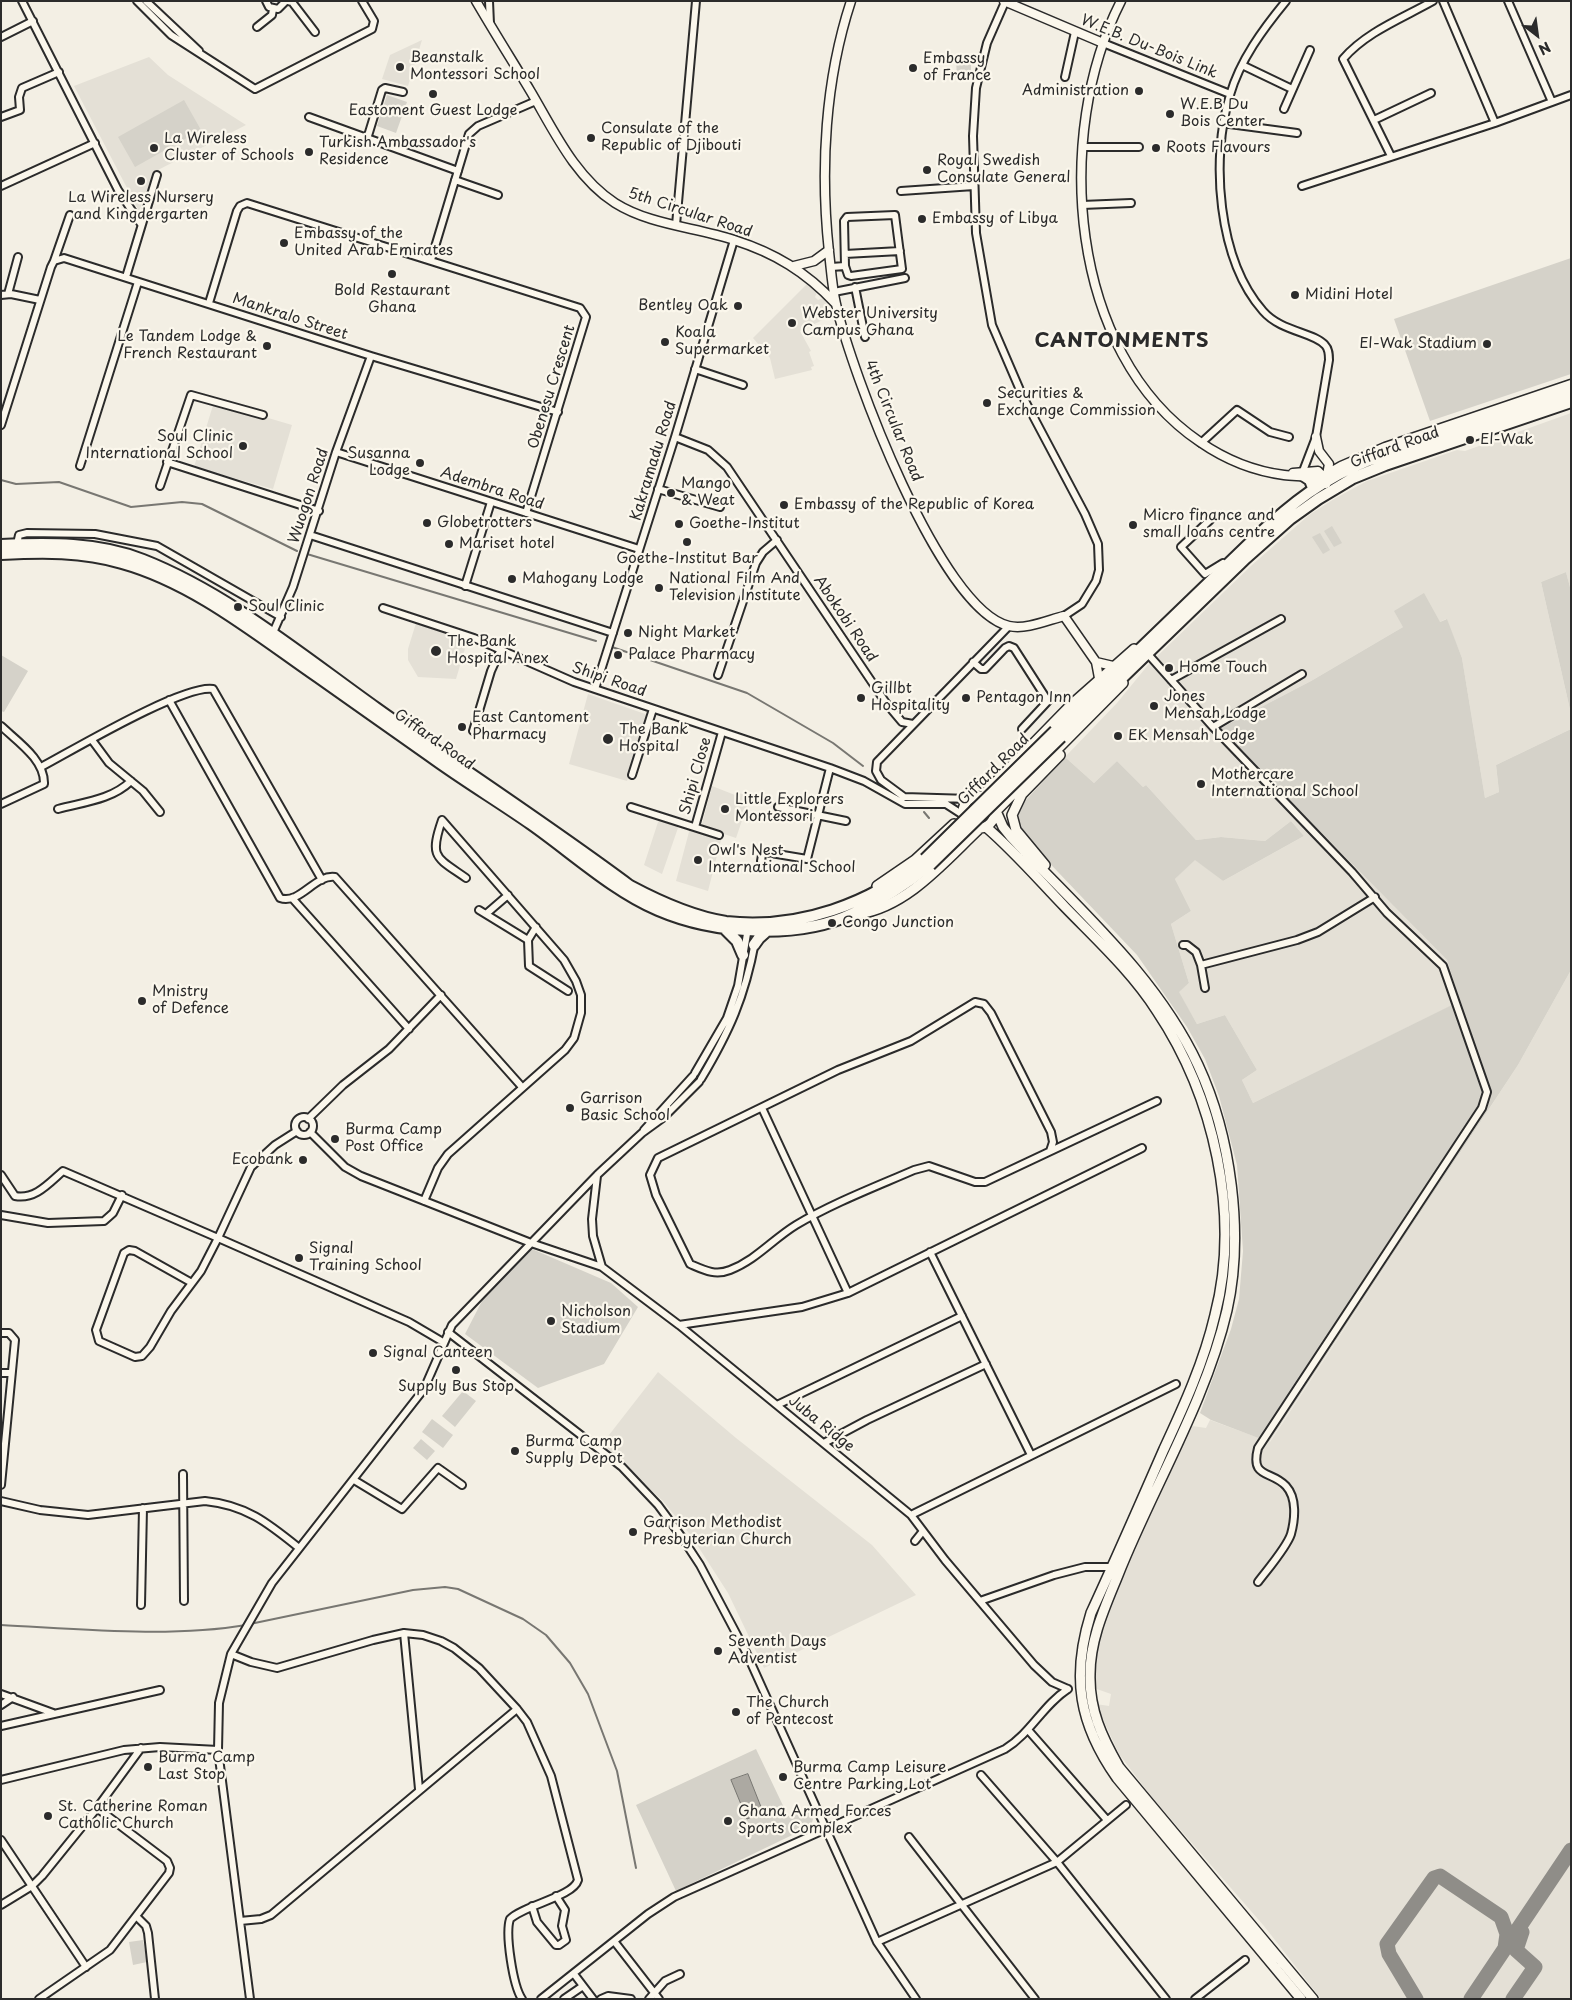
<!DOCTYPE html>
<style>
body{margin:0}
#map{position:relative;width:1572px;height:2000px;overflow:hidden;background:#f3efe4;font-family:"Playpen Sans",sans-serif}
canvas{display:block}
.frame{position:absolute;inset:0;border:2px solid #2b2b2b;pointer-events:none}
.north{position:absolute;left:1512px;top:10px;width:50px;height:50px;-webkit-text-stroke:4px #fbf7ec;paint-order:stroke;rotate:150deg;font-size:14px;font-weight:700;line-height:20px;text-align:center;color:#2b2b2b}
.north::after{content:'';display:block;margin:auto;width:18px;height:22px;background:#2b2b2b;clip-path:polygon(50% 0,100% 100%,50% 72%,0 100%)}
</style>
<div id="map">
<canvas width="1572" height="2000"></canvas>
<div class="frame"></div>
<div class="north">N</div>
</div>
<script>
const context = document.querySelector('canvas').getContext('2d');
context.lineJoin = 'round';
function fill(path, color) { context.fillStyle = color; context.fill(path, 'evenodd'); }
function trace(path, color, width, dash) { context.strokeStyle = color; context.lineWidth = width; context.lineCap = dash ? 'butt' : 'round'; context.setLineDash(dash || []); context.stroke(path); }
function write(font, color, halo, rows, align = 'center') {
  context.font = font + ' "Playpen Sans",sans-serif'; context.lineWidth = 4.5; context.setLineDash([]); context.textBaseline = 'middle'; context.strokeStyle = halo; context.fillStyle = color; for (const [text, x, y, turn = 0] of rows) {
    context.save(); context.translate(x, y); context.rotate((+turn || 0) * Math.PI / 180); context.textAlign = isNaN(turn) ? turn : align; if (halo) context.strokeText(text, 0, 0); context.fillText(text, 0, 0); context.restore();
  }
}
const built = new Path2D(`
 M422 40 408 86 382 79 390 55Z
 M149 57 168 75 246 125 156 171 139 211 74 86Z
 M809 282 817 292 815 297 818 300 823 298 833 315 800 331 811 351 809 352 814 366 811 367 812 370 775 379 770 358 753 338Z
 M214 402 292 425 273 489 194 467Z
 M1571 413V591L1566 572 1541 582 1571 714V729L1496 765 1499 792 1485 798 1462 658 1446 619 1440 622 1403 627 1311 681 1219 729 1447 960 1461 1001 1253 1103 1242 1080 1257 1070 1225 1015 1197 1024 1178 992 1189 983 1171 924 1191 911 1175 879 1195 859 1223 881 1304 836 1291 821 1265 841 1221 837 1196 840 1146 785 1143 787 1117 761 1094 783 1065 757 1117 703 1148 665 1252 565 1309 515 1334 499 1367 481 1457 450 1465 451Z
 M416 623 467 642 456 679 418 677 408 660V649Z
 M588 694 648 715 627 781 569 764Z
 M712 786 735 795 737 792 750 797 736 838 706 828 702 824Z
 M659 819 679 825 662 874 644 865Z
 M690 828 721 840 708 891 676 881Z
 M1571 970V1999H1321L1264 1926 1150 1795 1119 1754 1096 1704 1109 1706 1111 1694 1094 1688V1653L1112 1597 1192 1426 1206 1428 1210 1420 1270 1442 1518 1065Z
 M658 1372 736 1438 872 1545 916 1595 764 1668 728 1593 692 1537 663 1501 602 1444Z`);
const green = new Path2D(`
 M971 57V79H957L956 58Z
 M387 95 407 102 396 133 377 126Z
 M184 100 201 130 135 167 118 137Z
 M1571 258V374L1430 421 1394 319Z
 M1332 526 1342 543 1334 547 1324 531Z
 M1320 533 1330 550 1323 554 1312 537Z
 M1566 572 1571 591V714L1541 582Z
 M1424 593 1440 622 1447 619 1462 658 1485 798 1499 792 1496 765 1571 729V970L1518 1065 1269 1442 1211 1420 1200 1413 1231 1329 1239 1299 1243 1251 1237 1165 1219 1096 1205 1059 1187 1027 1137 955 1018 830 1014 817 1017 810 1065 757 1094 783 1117 761 1143 787 1146 785 1196 840 1221 837 1265 841 1291 821 1304 836 1223 881 1195 860 1175 879 1191 911 1171 924 1189 983 1179 992 1197 1024 1225 1015 1257 1070 1242 1080 1253 1103 1460 1001 1447 960 1219 729 1311 681 1403 627 1394 611Z
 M1 655 28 671 4 712 1 711Z
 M532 1249 611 1283 638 1307 604 1364 538 1388 465 1334 482 1301 527 1251Z
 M463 1391 476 1401 455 1427 442 1416Z
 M432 1419 453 1435 443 1448 422 1432Z
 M421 1439 435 1451 427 1460 413 1448Z
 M756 1749 788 1816 808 1807 813 1819 811 1826 676 1891 636 1805Z
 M143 1940 147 1962 133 1965 129 1942Z`);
const water = new Path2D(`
 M748 1774 763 1812 747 1819 731 1780Z`);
const stream = new Path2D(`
 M1 480 16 484 59 482 131 507 182 502 202 504 297 551
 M307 554 596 641
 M612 647 747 693 833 743 863 766
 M924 812 929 818
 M250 1624 413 1590 445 1587 458 1589 523 1619 546 1635 570 1663 588 1694 617 1771 636 1868
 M1 1625C79 1629 170 1638 246 1625`);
const taxiway = new Path2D(`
 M1416 1999 1389 1954 1387 1944 1434 1878 1440 1876 1501 1917 1507 1934 1505 1948
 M1471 1999 1571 1850
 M1513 1999 1535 1967 1516 1950 1522 1932`);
const minor = new Path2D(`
 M22 1 118 190 141 224
 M137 1 171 35 255 89 372 29 374 21 362 1
 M146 1 199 51
 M266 1 269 7 278 9 286 1
 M288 1 292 2 315 32
 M489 1 490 24
 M1286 1C1263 29 1240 60 1230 95 1210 159 1218 260 1263 311 1281 332 1314 332 1325 345 1329 349 1329 355 1329 360L1316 437 1303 471
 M1443 1 1495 123
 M1508 1 1552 102
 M1005 2 987 43 976 88 973 136 976 233 992 325 1023 397 1085 514 1098 544 1099 570 1096 581 1082 604 1064 616
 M257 27 272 15 273 9
 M1 37 33 21
 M1103 43 1230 94
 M1242 65 1292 89
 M1065 77 1075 32
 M1284 109 1310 50
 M1 117 20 110 19 97 22 88 59 72
 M309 117 458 171
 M1374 120 1431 93
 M1222 123 1297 133
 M367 139 382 90 385 88 403 92
 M1083 147H1139
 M1391 156 1343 59C1366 32 1403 18 1433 1
 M455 180 498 195
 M1 186 95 143
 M1302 186 1495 123 1571 95
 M901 191 974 186
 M1082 205 1131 203
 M676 225 696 1
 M845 254 900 251
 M431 260 469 134 478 126 536 101
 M54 261 70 215
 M831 267 845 266 844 221 847 217 895 215 902 269 851 276 848 275 845 266
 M126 277 157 175
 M855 287 865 337
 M834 292 905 278
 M8 294 18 257
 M1 295 11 294 40 300
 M209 303 237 211 240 206 247 203 580 308 586 317 526 513
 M695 369 743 385
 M1 425 51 267 54 261 64 258 371 356 558 412
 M675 437 708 450 727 467 886 703 902 722 913 724
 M1201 443 1237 410 1270 432 1289 437
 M336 452 639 549
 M167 462 319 511
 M80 466 138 282
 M160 486 191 395 263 415
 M658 489 720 507
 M310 535 613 633
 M17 544 19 535 27 533 95 534 157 546 281 617
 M1205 574 1181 547 1210 520
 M1205 574 1223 563
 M465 586 491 502
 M383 608 474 638 574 682 830 768 807 859 765 852 762 855 761 861
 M272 635 293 587 336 452 371 356
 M1147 653 1213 727 1352 872 1387 913 1443 966 1487 1092 1482 1108 1258 1448C1250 1479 1271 1470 1286 1486 1297 1498 1295 1519 1291 1534 1287 1547 1267 1570 1258 1582
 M973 662 981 669H985L1005 648 1009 646 1014 648 1048 701 1022 729
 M718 675 756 563 763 552 777 540
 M1171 680 1281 619
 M595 689 675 437 734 240
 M169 700 280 898C300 905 315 874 335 877L522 1087
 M1 726C18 742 45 760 44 784L1 804
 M1213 727 1302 674
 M473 731 491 671 501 649
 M92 740 109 763 143 791 160 812
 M41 767C73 750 184 684 213 689L322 880
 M830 768 864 781 905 804H946L963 815
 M632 775 653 709
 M970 799 904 797 881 780 876 771 877 762 1009 626
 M631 807 719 835
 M778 807 846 821
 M58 809C84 802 111 800 131 781
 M695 827 722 732
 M292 898 409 1029
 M479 910 528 940
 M486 914 508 895
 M536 927 528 940 529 966 568 991
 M1183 945H1187L1196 952 1201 965
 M1205 988 1201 965 1297 940 1318 932 1375 897
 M695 1073 727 1018 738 986 748 928
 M701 1079C729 1032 745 997 755 942
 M762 1108 848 1293
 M295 1126a9 9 0 1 1 18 0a9 9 0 1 1-18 0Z
 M308 1119 343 1085 389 1049 441 995
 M644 1130 693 1076
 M310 1132 345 1167 361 1176 531 1243 602 1267
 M1050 1151 1053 1142 1051 1132 991 1013 984 1004 975 1002 911 1041 838 1070 658 1158 650 1175 656 1195 690 1264C704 1270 715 1276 730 1270 756 1260 773 1239 796 1225 833 1203 875 1187 914 1170L929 1166 975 1182H985L1157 1101
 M1 1175 15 1196C35 1200 49 1183 63 1171L218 1238 251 1167 275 1145 297 1131
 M597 1176 592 1219 593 1236 602 1267 679 1325 911 1515 945 1560 1034 1665 1052 1682 1068 1689
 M424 1201 438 1168 448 1154 565 1050 574 1038 581 1013V995L576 981 564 960 442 820C429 858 436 857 466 878
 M1 1215 48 1223 104 1221 113 1213 122 1195
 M930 1252 1031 1455
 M192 1283 135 1251 129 1250 124 1253 96 1330 99 1341 135 1357 142 1356 150 1347 171 1311 201 1271 218 1238 409 1322 443 1342
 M679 1325 802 1307 848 1293 1142 1148
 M448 1332 622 1467 658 1505 681 1536 700 1565 746 1652 877 1942 916 1999
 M1 1333H9L15 1340 1 1485
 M1 1373H11
 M777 1405 962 1316
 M824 1443 867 1420 986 1364
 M183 1474 184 1601
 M354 1480 402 1509 438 1468 462 1485
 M1 1501 40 1510 88 1515 205 1501C246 1505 268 1523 299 1548
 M911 1515 1176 1384
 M915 1541 923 1531
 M980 1601 1054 1575 1085 1567H1112
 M141 1605 143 1508
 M404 1633 419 1789
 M231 1654 251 1662 277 1668 373 1640 404 1633 423 1635 441 1641 454 1648 479 1668 517 1709 527 1722 551 1776 578 1880C573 1897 524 1905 510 1919 505 1934 513 1986 522 1999
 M1 1694 53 1713
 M1 1705 13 1697
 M1 1726 160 1690
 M1029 1731 1107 1820
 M981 1775 1057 1862 1166 1999
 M1 1780 124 1750 160 1747 218 1750
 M909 1837 1035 1999
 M1 1840 86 1967
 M1 1905 32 1886 42 1876 97 1808 141 1748
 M532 1906 537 1922 556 1945H559L566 1940 562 1926 565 1910 556 1896
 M137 1917 146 1926 148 1933 155 1999
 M240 1921 261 1919 271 1915 517 1709
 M614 1941 659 1999
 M877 1942 1057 1862 1126 1805
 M574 1974 593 1999
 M39 1999 110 1950 169 1873 170 1868 167 1861 97 1808
 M250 1999 218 1750 219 1703 231 1654 272 1583 424 1389 452 1325 597 1175 642 1133 664 1117 699 1082
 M541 1999 648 1914 674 1897 1005 1749C1031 1733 1043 1705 1068 1689
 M564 1999 583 1986
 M601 1999 608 1996 631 1999
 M649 1999 665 1981 680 1974
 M1195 1999 1245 1960`);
const tertiary = new Path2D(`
 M476 1C494 32 513 62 531 92 554 131 575 177 615 203 650 225 695 227 734 240 775 253 806 272 835 303
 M851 1C825 80 820 169 829 252 831 269 832 287 836 304 851 371 940 610 1009 626 1026 630 1048 620 1064 616L1096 662 1099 678
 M1004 1 1103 43
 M1121 1C1053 134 1068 353 1200 442 1226 460 1253 471 1284 475 1297 477 1312 474 1324 482
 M794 266 814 261 829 250
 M1316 437 1319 451 1329 464 1327 475
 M1293 473 1318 471 1324 477 1326 484
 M1325 480 1334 470 1341 466 1385 447 1571 384
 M1096 662 1113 666`);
const secondary = new Path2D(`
 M1123 683 996 811 1003 827 1011 837C1078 909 1156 975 1198 1065 1231 1136 1244 1234 1227 1310 1206 1401 1152 1489 1118 1575 1105 1607 1090 1639 1090 1674 1089 1710 1102 1737 1119 1767L1313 1999
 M986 792 1073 703 1134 649
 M963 812a16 16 0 1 1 32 0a16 16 0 1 1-32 0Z
 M986 827C1014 851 1039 880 1065 907 1097 940 1132 972 1157 1011 1214 1096 1241 1215 1215 1315 1204 1362 1184 1406 1164 1449 1140 1504 1116 1559 1091 1613 1071 1677 1079 1724 1117 1778L1301 1999
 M1045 865 1016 830 1012 815 1022 794 1060 755
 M877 886 915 860 954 824
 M858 914C907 907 945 861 979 829`);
const primary = new Path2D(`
 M1304 476 1310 480 1313 488
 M1 545C48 543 99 542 143 560 227 593 303 656 376 708 460 768 547 824 630 886 660 902 693 917 726 922 799 930 870 904 925 859
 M1 554C42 552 82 551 122 563 194 583 257 635 318 677 355 703 393 730 430 756 463 780 498 801 531 824 571 852 613 891 658 910 714 934 798 940 854 913 882 900 907 884 930 865
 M1055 731 1258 535C1291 504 1324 478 1367 461L1571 392
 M1061 737 1246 558 1290 519 1318 499 1353 478 1385 465 1571 402
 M725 929 737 941 743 955
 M754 945 759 938 768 930`);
const primaryBridge = new Path2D(`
 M925 859 1055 731
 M930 865 1061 737`);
const markers = [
 [400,67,5,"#2b2b2b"],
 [913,68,5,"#2b2b2b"],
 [1139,91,5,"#2b2b2b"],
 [433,94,5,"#2b2b2b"],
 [1170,114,5,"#2b2b2b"],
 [591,138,5,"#2b2b2b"],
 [154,148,5,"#2b2b2b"],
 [1156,148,5,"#2b2b2b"],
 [309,152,5,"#2b2b2b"],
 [927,170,5,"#2b2b2b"],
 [141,181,5,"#2b2b2b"],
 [922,219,5,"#2b2b2b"],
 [284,243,5,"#2b2b2b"],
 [392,274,5,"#2b2b2b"],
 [1295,295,5,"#2b2b2b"],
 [738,306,5,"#2b2b2b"],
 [792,323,5,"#2b2b2b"],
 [665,342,5,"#2b2b2b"],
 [1487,344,5,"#2b2b2b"],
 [267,346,5,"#2b2b2b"],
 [987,403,5,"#2b2b2b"],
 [1470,440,5,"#2b2b2b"],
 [243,446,5,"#2b2b2b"],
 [420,463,5,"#2b2b2b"],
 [671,493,5,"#2b2b2b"],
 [784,505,5,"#2b2b2b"],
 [427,523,5,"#2b2b2b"],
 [679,524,5,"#2b2b2b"],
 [1133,525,5,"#2b2b2b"],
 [687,542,5,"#2b2b2b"],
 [449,544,5,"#2b2b2b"],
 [512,579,5,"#2b2b2b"],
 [659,588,5,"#2b2b2b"],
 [238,607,5,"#2b2b2b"],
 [628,633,5,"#2b2b2b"],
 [436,651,6,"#2b2b2b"],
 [618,655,5,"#2b2b2b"],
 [1169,668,5,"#2b2b2b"],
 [861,698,5,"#2b2b2b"],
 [966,698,5,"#2b2b2b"],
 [1154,706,5,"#2b2b2b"],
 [462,727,5,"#2b2b2b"],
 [1118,736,5,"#2b2b2b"],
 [608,739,6,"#2b2b2b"],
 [1201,784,5,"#2b2b2b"],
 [725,809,5,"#2b2b2b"],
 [698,860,5,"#2b2b2b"],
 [832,923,5,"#2b2b2b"],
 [142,1001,5,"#2b2b2b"],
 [570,1108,5,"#2b2b2b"],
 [335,1139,5,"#2b2b2b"],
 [303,1160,5,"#2b2b2b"],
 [299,1258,5,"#2b2b2b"],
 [551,1321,5,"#2b2b2b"],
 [373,1353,5,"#2b2b2b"],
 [456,1370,5,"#2b2b2b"],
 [515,1451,5,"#2b2b2b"],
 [633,1532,5,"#2b2b2b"],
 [718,1651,5,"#2b2b2b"],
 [736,1712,5,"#2b2b2b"],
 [148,1767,5,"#2b2b2b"],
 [783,1777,5,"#2b2b2b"],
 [48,1816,5,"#2b2b2b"],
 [728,1821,5,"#2b2b2b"]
];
const streetNames = [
 ["W.E.B. Du-Bois Link",1149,47,22],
 ["5th Circular Road",690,213,18],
 ["Mankralo Street",290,317,18],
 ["Obenesu Crescent",552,387,-73],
 ["4th Circular Road",893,421,68],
 ["Giffard Road",1395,448,-20],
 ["Kakramadu Road",654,461,-73],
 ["Adembra Road",492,489,18],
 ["Wuogon Road",309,496,-72],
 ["Abokobi Road",845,619,56],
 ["Shipi Road",609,680,19],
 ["Giffard Road",434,740,35],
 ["Giffard Road",994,770,-45],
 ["Shipi Close",696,776,-74],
 ["Juba Ridge",821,1424,39]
];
const poiNames = [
 ["Beanstalk",410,58],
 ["Montessori School",410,75],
 ["Embassy",923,59],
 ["of France",923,76],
 ["Administration",1129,91,"right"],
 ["W.E.B Du",1180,105],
 ["Bois Center",1180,122],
 ["Eastoment Guest Lodge",433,111,"center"],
 ["Consulate of the",601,129],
 ["Republic of Djibouti",601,146],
 ["La Wireless",164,139],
 ["Cluster of Schools",164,156],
 ["Turkish Ambassador's",319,143],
 ["Residence",319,160],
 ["Roots Flavours",1166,148],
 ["Royal Swedish",937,161],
 ["Consulate General",937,178],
 ["La Wireless Nursery",141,198,"center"],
 ["and Kingdergarten",141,215,"center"],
 ["Embassy of Libya",932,219],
 ["Embassy of the",294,234],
 ["United Arab Emirates",294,251],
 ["Bold Restaurant",392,291,"center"],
 ["Ghana",392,308,"center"],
 ["Midini Hotel",1305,295],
 ["Bentley Oak",728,306,"right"],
 ["Webster University",802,314],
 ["Campus Ghana",802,331],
 ["Koala",675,333],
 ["Supermarket",675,350],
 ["Le Tandem Lodge &",257,337,"right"],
 ["French Restaurant",257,354,"right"],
 ["El-Wak Stadium",1477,344,"right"],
 ["Securities &",997,394],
 ["Exchange Commission",997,411],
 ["Soul Clinic",233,437,"right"],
 ["International School",233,454,"right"],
 ["El-Wak",1480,440],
 ["Susanna",410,454,"right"],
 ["Lodge",410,471,"right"],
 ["Mango",681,484],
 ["& Weat",681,501],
 ["Embassy of the Republic of Korea",794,505],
 ["Micro finance and",1143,516],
 ["small loans centre",1143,533],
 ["Globetrotters",437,523],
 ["Goethe-Institut",689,524],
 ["Mariset hotel",459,544],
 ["Goethe-Institut Bar",687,559,"center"],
 ["Mahogany Lodge",522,579],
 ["National Film And",669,579],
 ["Television Institute",669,596],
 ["Soul Clinic",248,607],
 ["Night Market",638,633],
 ["The Bank",447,642],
 ["Hospital Anex",447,659],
 ["Palace Pharmacy",628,655],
 ["Home Touch",1179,668],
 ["Gillbt",871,689],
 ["Hospitality",871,706],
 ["Jones",1164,697],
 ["Mensah Lodge",1164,714],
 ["Pentagon Inn",976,698],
 ["East Cantoment",472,718],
 ["Pharmacy",472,735],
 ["The Bank",619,730],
 ["Hospital",619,747],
 ["EK Mensah Lodge",1128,736],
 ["Mothercare",1211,775],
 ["International School",1211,792],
 ["Little Explorers",735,800],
 ["Montessori",735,817],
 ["Owl's Nest",708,851],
 ["International School",708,868],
 ["Congo Junction",842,923],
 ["Mnistry",152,992],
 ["of Defence",152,1009],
 ["Garrison",580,1099],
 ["Basic School",580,1116],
 ["Burma Camp",345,1130],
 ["Post Office",345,1147],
 ["Ecobank",293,1160,"right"],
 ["Signal",309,1249],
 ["Training School",309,1266],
 ["Nicholson",561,1312],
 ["Stadium",561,1329],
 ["Signal Canteen",383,1353],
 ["Supply Bus Stop",456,1387,"center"],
 ["Burma Camp",525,1442],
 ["Supply Depot",525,1459],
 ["Garrison Methodist",643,1523],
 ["Presbyterian Church",643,1540],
 ["Seventh Days",728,1642],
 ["Adventist",728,1659],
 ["The Church",746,1703],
 ["of Pentecost",746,1720],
 ["Burma Camp",158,1758],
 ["Last Stop",158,1775],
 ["Burma Camp Leisure",793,1768],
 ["Centre Parking Lot",793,1785],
 ["St. Catherine Roman",58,1807],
 ["Catholic Church",58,1824],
 ["Ghana Armed Forces",738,1812],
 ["Sports Complex",738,1829]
];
const districtNames = [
 ["CANTONMENTS",1122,341]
];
fill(built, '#e4e0d6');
fill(green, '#d5d2c9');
fill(water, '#aca9a2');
trace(water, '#787772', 1);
trace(stream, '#787772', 2);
trace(taxiway, '#8f8d88', 15);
trace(minor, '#2b2b2b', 10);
trace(tertiary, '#2b2b2b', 11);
trace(secondary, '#2b2b2b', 12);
trace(primary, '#2b2b2b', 14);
trace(minor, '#fbf7ec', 6);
trace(tertiary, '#fbf7ec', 8);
trace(secondary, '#fbf7ec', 9);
trace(primary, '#fbf7ec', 10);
trace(primaryBridge, '#2b2b2b', 14, []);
trace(primaryBridge, '#fbf7ec', 10);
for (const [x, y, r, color] of markers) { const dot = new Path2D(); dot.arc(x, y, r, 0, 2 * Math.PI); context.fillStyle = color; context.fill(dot); trace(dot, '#fbf7ec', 2); }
write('15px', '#2b2b2b', '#fbf7ec', streetNames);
write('15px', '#2b2b2b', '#fbf7ec', poiNames, 'left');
context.letterSpacing = '1px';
write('bold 20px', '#2b2b2b', '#fbf7ec', districtNames);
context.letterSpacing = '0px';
</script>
